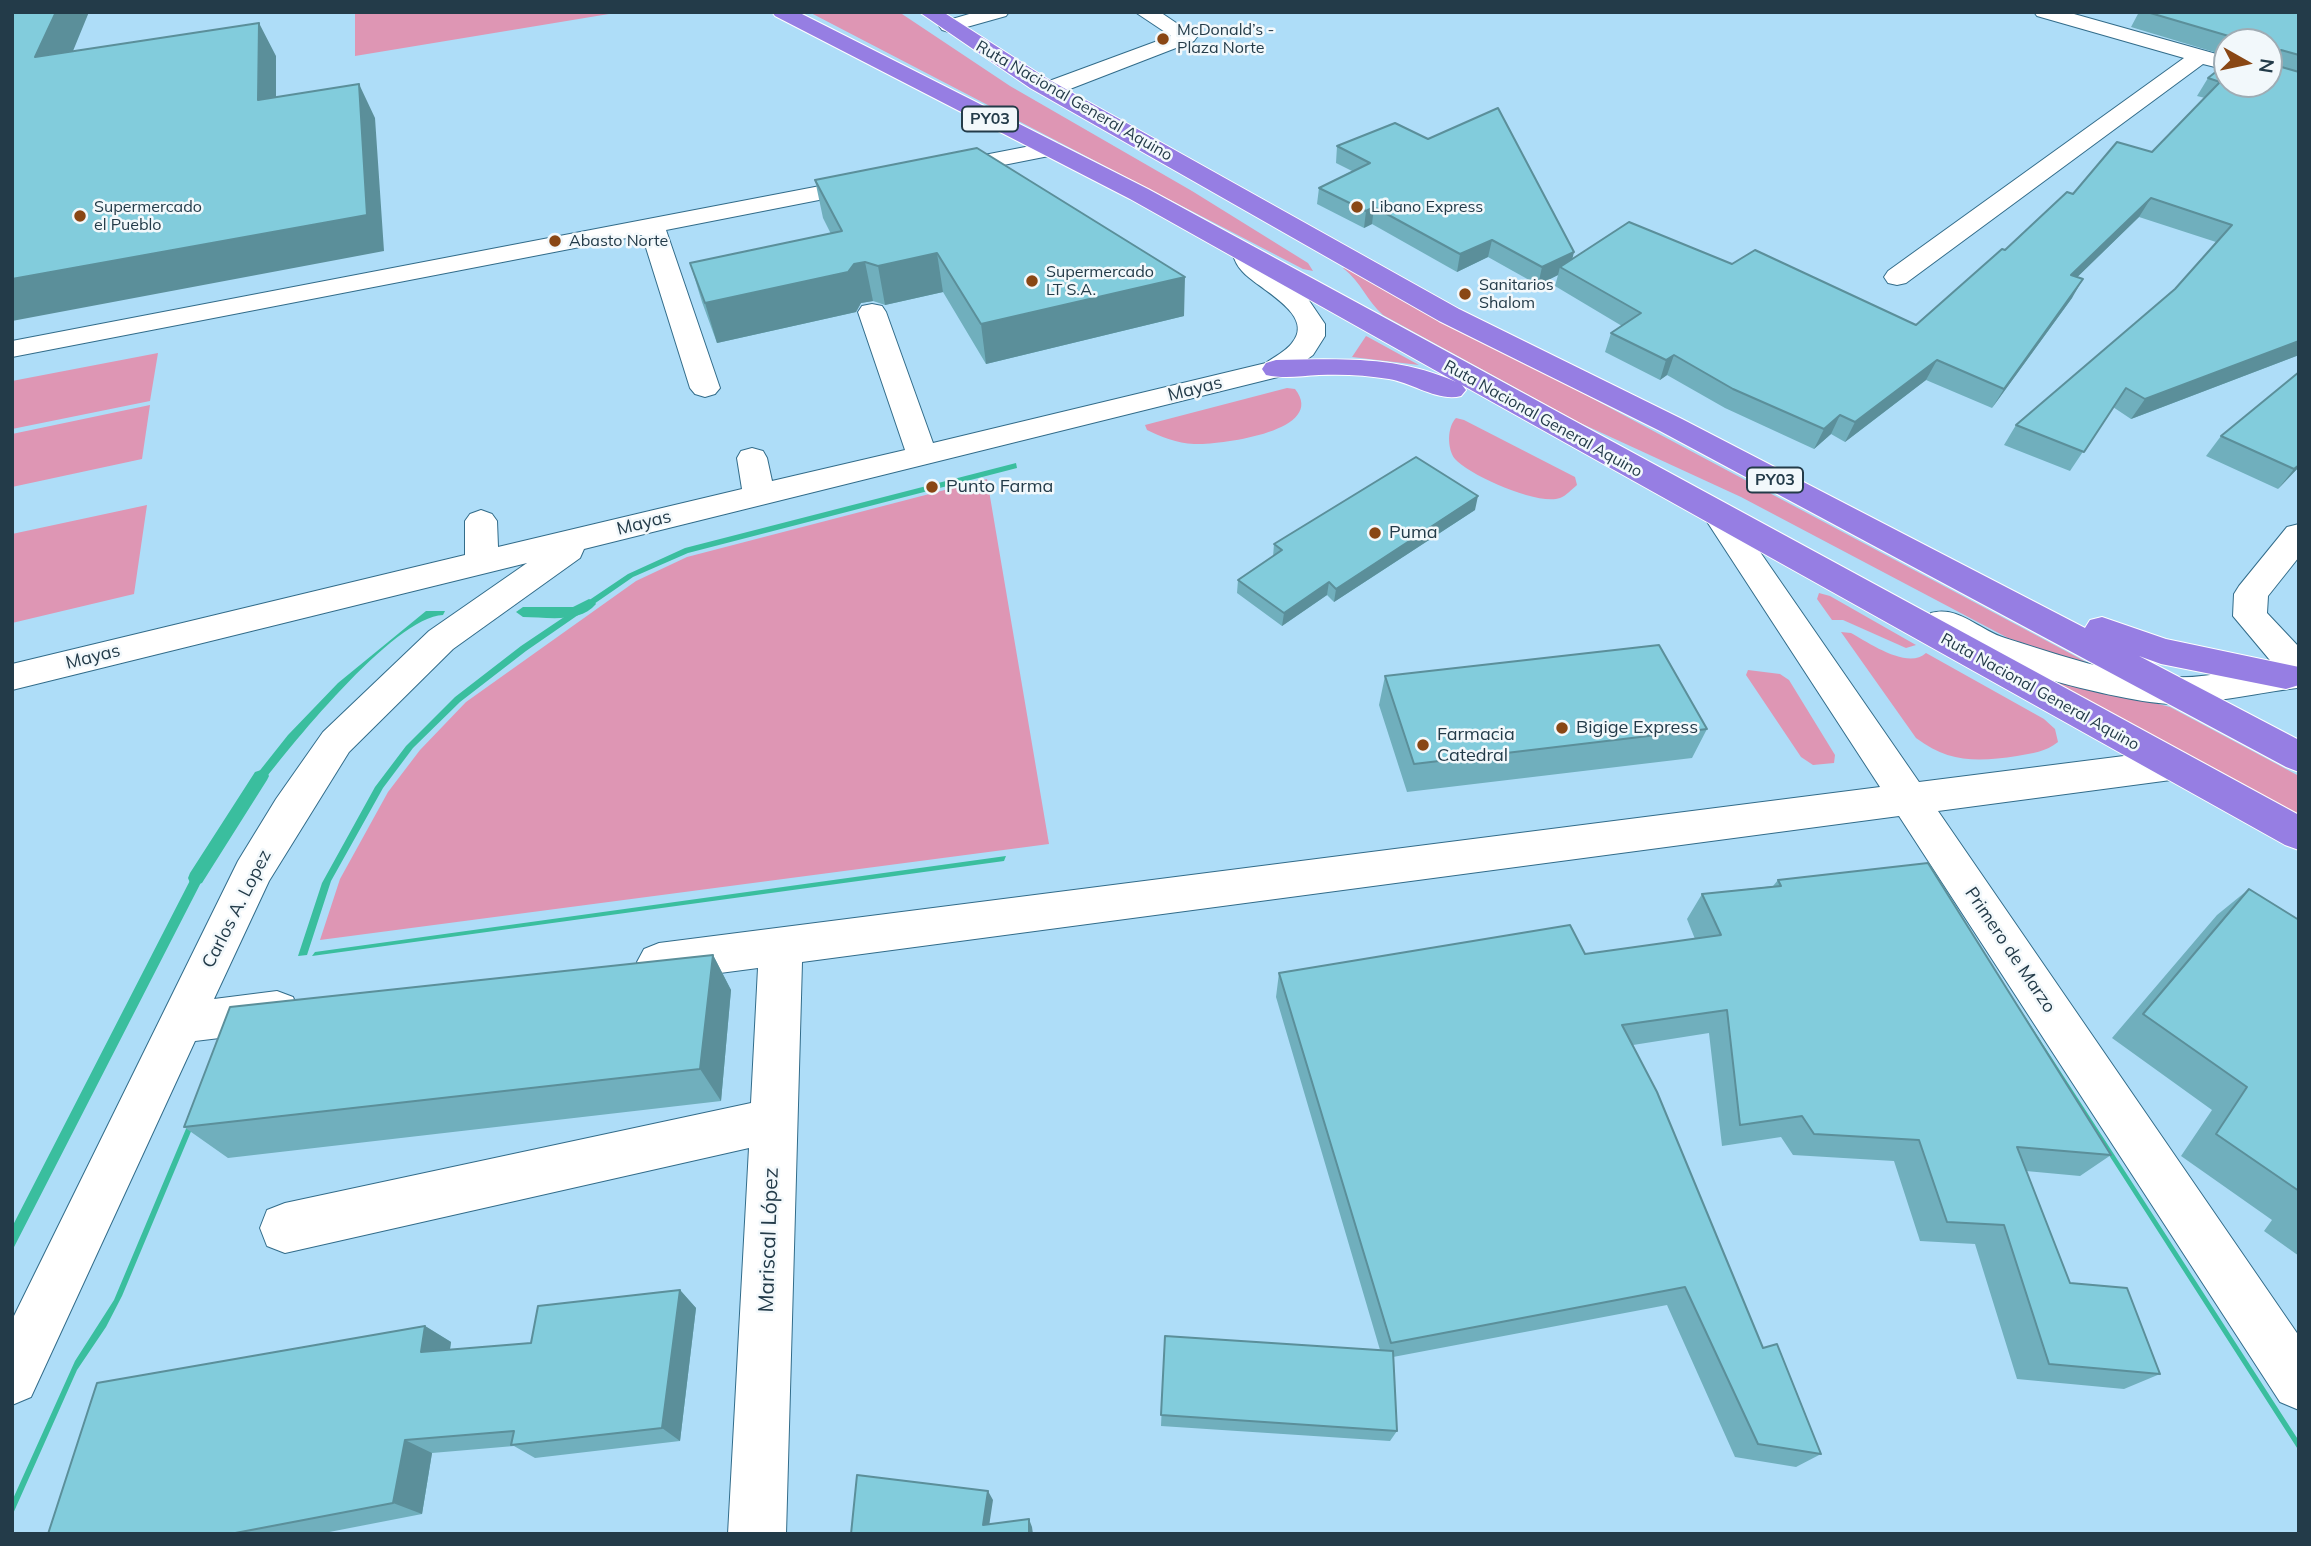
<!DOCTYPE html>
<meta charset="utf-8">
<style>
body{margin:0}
#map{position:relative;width:2311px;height:1546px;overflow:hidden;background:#aeddf8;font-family:Mulish,sans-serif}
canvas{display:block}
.frame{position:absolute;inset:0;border:14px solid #233b49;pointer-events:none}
.north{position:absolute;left:2213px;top:28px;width:70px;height:70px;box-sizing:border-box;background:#f2f8fb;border:2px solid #9facb4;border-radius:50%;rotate:99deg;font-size:19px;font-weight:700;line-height:28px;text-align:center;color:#233b49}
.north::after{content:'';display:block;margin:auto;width:24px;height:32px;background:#894715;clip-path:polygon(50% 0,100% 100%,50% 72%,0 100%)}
</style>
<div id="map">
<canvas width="2311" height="1546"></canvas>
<div class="frame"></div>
<div class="north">N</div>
</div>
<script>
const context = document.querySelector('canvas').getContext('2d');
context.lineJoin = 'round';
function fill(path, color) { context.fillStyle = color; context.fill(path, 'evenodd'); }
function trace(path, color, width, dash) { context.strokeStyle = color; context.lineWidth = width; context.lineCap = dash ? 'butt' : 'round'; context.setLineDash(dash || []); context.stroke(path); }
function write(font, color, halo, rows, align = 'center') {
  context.font = font + ' Mulish,sans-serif'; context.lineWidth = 5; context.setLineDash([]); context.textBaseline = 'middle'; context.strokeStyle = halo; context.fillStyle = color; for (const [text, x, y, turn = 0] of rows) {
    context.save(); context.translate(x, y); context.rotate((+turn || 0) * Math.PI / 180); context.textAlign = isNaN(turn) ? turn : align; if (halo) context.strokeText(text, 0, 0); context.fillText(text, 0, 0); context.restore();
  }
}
const green = new Path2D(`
 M355 12H621L355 56Z
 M809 12H899L1010 86 1192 191 1308 263 1313 271 1303 269Z
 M1346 267 2090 664 2092 666 2008 638 1741 497 1578 422 1383 315C1367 301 1361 282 1343 268Z
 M1366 336 1368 337 1419 365 1352 357Z
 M158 353 150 401 12 429V381Z
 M1287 388 1295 389C1329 432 1217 445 1194 444 1177 443 1161 437 1147 430L1145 425Z
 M150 405 142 459 12 487V434Z
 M1456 418 1464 420 1575 477 1577 485C1572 489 1566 496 1560 498 1538 506 1469 475 1455 459 1447 449 1447 427 1456 418Z
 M987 479 1049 844 320 940 340 879 388 792 420 750 466 702 636 581 687 557Z
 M147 505 134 594 12 623V534Z
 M1819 593 1830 596 1916 645 1906 648 1843 620H1832L1817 599Z
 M1841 632 1851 633C1869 643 1908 670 1926 653L2044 719 2055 729 2058 742C2046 752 2032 753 2017 756 1978 762 1949 763 1916 738Z
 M1748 670 1780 674 1789 680 1835 755 1834 763 1813 765 1801 757 1746 675Z
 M2036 672 2170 707 2299 776V815Z`);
const water = new Path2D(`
 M1016 463 1017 468 688 553 633 577 526 651 460 702 413 748 383 788 331 881 307 955 298 956 322 883 375 787 406 746 455 697 521 646 628 574 685 548Z
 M426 611H445L443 615C394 616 286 751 256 791L242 793 288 735 338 683Z
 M1006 856 1004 861 312 956 315 952Z
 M200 861H212L12 1251V1227Z
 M1935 877 2299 1441V1451L1931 878Z
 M220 1048H226L122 1296 106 1327 77 1370 12 1516V1501L75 1361 114 1300Z`);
const stream = new Path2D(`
 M589 599 594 601 596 604C579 624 546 617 523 617L516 612 523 607H573Z
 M261 770 267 772 269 776 267 780 202 883 196 885 190 883 188 878 190 873 255 772Z`);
const minor = new Path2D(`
 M976 12H1009L1006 16 949 32 942 30 939 26 942 22Z
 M1135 12H1160L1197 37 1194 41 1057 94H1041L1038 89 1041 84 1171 36Z
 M2034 12H2067L2227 57V70L2203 64 1906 283 1897 285 1888 283 1884 277 1888 271 2184 58 2037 16Z
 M1051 142 1059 144 1063 149 1059 154 943 177 935 175 931 170 935 165 943 163Z
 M867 177 875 179 879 184 875 189 666 230 720 388 715 394 705 397 695 394 690 388 642 235 12 357V341Z
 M1245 244 1254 247 1261 262 1306 296 1325 324V336L1313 355 1286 375 584 549 580 558 453 649 349 752 269 881 214 999 277 991 293 997 299 1011 293 1025 277 1031 195 1041 31 1397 12 1405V1320L238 861 276 799 323 732 429 631 527 563 12 690V664L465 555V521L470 514 481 510 492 514 497 521 498 547 742 489 737 458 741 451 752 448 763 451 767 458 772 481 905 450 858 312 862 306 872 304 882 306 886 312 933 443 1266 363C1274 357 1286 351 1292 343 1317 314 1256 288 1242 271 1237 266 1234 259 1232 252L1236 247Z
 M1720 507 1731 510 1919 782 2171 750 2185 755 2190 765 2185 775 2171 780 1938 811 2299 1336V1410L2280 1402 1899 816 802 962 786 1534H728L749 1148 285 1253 267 1246 260 1228 267 1210 285 1203 751 1103 758 968 659 981 644 975 637 962 644 949 659 943 1880 787 1704 517 1709 510Z
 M2299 524V557L2268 596 2267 613 2299 647 2297 688C2257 693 2215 703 2175 704 2130 705 1947 659 1926 622L1931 613C1958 605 1979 630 2005 638 2060 655 2114 675 2172 677 2205 679 2241 669 2274 665L2233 616 2234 594 2239 586 2287 527Z`);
const highway = new Path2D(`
 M772 12H798L1148 189 2299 815V850L2285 845 1462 385 1466 390 1461 396C1438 402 1413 383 1389 379 1366 375 1343 374 1319 375 1301 376 1284 379 1266 375L1262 369 1266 363 1276 360C1339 359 1397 355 1456 382L1130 199 775 16Z
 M919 12H943L1046 78 1459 309 1682 419 2085 628 2090 620 2102 617 2166 639 2299 667V685L2286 689 2161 664 2139 656 2299 740V772L2286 767 1660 431 1439 321 1030 88Z`);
const wall = new Path2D(`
 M2139 12H2299V355L2131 419 2113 407 2070 471 2004 445 2016 425 2175 289 2216 242 2139 217 2077 277 2072 298 1992 408 1926 380 1845 442 1831 434 1814 449 1725 408 1667 375 1660 380 1605 352 1611 333 1622 326 1555 286 1558 275 1538 285 1488 257 1457 272 1372 224 1364 228 1317 204 1319 188 1352 171 1336 163 1337 146 1572 259 1732 264 1916 325 2073 194 2152 152 2205 98 2197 96 2208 78 2269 42H2227V56L2131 27Z
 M815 180 1184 316 986 364 943 292 885 305 873 301 861 303 856 312 717 343 702 302 690 263 831 234 823 218Z
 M2221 436 2299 467 2278 489 2206 456Z
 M1475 510 1334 602 1327 595 1282 626 1237 593 1238 580 1273 557 1274 544Z
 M1385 676 1707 729 1692 758 1407 792 1379 705Z
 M1778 880 2111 1155 2080 1176 2026 1171 2070 1283 2160 1374 2124 1389 2017 1379 1975 1244 1920 1241 1894 1161 1793 1155 1781 1137 1722 1146 1709 1033 1633 1045 1763 1348 1821 1454 1796 1467 1735 1457 1667 1305 1393 1357 1397 1431 1390 1441 1161 1426 1165 1336 1380 1350 1276 997 1279 973 1585 954 1695 939 1687 919 1702 894 1773 886Z
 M2249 889 2299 920V1256L2264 1231 2272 1220 2181 1156 2212 1110 2112 1038 2217 915Z
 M713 955 731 990 721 1101 228 1158 184 1127Z
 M680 1290 696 1308 680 1441 535 1458 514 1446 432 1453 422 1514 319 1534H48L425 1326 451 1342 450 1350 531 1343Z`);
const shadedWall = new Path2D(`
 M56 12H89L57 90 35 57Z
 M259 23 276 56V134L258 100Z
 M359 84 375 118 384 251 12 321V279Z
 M2151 198 2139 217 2060 294 2071 275Z
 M1374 207 1372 224 1364 228 1366 211Z
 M1492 240 1488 257 1457 272 1460 254Z
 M1574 252 1570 269 1560 267 1558 275 1538 285 1542 267Z
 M937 253 943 292 885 305 878 266Z
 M865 262 873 301 861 303 856 312 717 343 705 303 854 264Z
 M1185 277 1184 316 986 364 981 324Z
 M2083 279 2072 298 1992 408 2004 389Z
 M2299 341V355L2131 419 2145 399Z
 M1674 355 1667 375 1660 380 1666 360Z
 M1937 360 1926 380 1845 442 1855 422Z
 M1840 415 1831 434 1814 449 1824 429Z
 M2299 465V467L2278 489 2294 469Z
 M1478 496 1475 510 1334 602 1336 589Z
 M1329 582 1327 595 1282 626 1284 613Z
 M713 955 731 990 721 1101 700 1069Z
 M680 1290 696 1308 680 1441 662 1428Z
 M425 1326 451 1342 447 1368 421 1352Z
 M405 1440 432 1453 422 1514 393 1503Z
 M988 1491 993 1500 988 1533 983 1525Z
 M1029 1519 1032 1527 1033 1534H1029Z`);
const building = new Path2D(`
 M12 12H56L35 57 259 23 258 100 359 84 367 215 12 279Z
 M2147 12H2299V55L2281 50 2278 53V66L2299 72V341L2145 399 2126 388 2084 452 2016 425 2175 289 2232 225 2151 198 2071 275 2083 279 2004 389 1937 360 1855 422 1840 415 1824 429 1733 389 1674 355 1666 360 1611 333 1641 313 1560 267 1629 222 1732 264 1755 250 1916 325 2002 249 2005 250 2067 192 2073 194 2117 142 2152 152 2220 82 2208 78 2227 63V84H2269V42H2249Z
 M1498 108 1574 252 1542 267 1492 240 1460 254 1374 207 1366 211 1319 188 1370 163 1337 146 1395 123 1428 139Z
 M977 148 1185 277 981 324 937 253 878 266 865 262 854 264 848 272 705 303 690 263 842 231 815 180Z
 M2299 372V465L2294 469 2221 436Z
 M1416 457 1478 496 1336 589 1329 582 1284 613 1238 580 1282 550 1274 544Z
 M1659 645 1707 729 1414 764 1385 676Z
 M1928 863 2111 1155 2017 1147 2070 1283 2127 1288 2160 1374 2049 1364 2004 1225 1947 1222 1919 1140 1814 1134 1802 1116 1740 1125 1727 1010 1622 1025 1657 1092 1763 1348 1777 1344 1821 1454 1758 1444 1685 1287 1391 1343 1279 973 1570 925 1585 954 1721 935 1702 894 1781 886 1778 880Z
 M2249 889 2299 920V1191L2216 1134 2247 1087 2143 1014Z
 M713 955 700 1069 184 1127 230 1007Z
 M680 1290 662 1428 511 1445 514 1431 405 1440 393 1503 230 1534H48L97 1383 425 1326 421 1352 531 1343 538 1306Z
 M1165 1336 1393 1351 1397 1431 1161 1415Z
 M857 1475 988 1491 983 1525 1029 1519V1534H851Z`);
const markers = [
 [1163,39,7,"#894715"],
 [1357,207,7,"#894715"],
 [80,216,7,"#894715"],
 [555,241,7,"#894715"],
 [1032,281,7,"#894715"],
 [1465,294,7,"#894715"],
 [932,487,7,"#894715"],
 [1375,533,7,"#894715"],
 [1562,728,7,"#894715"],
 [1423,745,7,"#894715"]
];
const farPoinames = [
 ["McDonald’s -",1177,30],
 ["Plaza Norte",1177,48],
 ["Supermercado",94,207],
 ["el Pueblo",94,225],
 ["Libano Express",1371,207],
 ["Abasto Norte",569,241],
 ["Supermercado",1046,272],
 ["LT S.A.",1046,290],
 ["Sanitarios",1479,285],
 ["Shalom",1479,303]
];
const farStreetnames = [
 ["Ruta Nacional General Aquino",1074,101,30],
 ["Ruta Nacional General Aquino",1543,419,29],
 ["Ruta Nacional General Aquino",2040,692,29]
];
const shields = [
 [990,119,56],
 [1775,480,56]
];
const shieldNames = [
 ["PY03",990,119],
 ["PY03",1775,480]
];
const streetNames = [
 ["Mayas",1195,389,-14],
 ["Mayas",644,523,-14],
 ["Mayas",93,657,-14],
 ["Carlos A. Lopez",237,909,-63],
 ["Primero de Marzo",2010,950,56]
];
const poiNames = [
 ["Punto Farma",946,487],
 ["Puma",1389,533],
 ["Bigige Express",1576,728],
 ["Farmacia",1437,735],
 ["Catedral",1437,756]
];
const nearStreetnames = [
 ["Mariscal López",769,1240,-88]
];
fill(green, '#de96b4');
fill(water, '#3abe9e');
fill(stream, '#3abe9e');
trace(minor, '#326c8a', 2);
trace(highway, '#fff', 2);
fill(minor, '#fff');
fill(highway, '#967ee3');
fill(wall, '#70afbd');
fill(shadedWall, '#5b8f9a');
fill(building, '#82ccdc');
trace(building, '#5b8f9a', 2);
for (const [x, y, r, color] of markers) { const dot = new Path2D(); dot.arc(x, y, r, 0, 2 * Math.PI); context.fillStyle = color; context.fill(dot); trace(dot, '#f2f8fb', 2.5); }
write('16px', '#233b49', '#f2f8fb', farPoinames, 'left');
write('16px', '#233b49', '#f2f8fb', farStreetnames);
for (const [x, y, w] of shields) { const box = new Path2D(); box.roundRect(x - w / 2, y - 12.5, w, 25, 5); context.fillStyle = '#f2f8fb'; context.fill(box); trace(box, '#233b49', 2); }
write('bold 16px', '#233b49', null, shieldNames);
write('18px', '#233b49', '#f2f8fb', streetNames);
write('18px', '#233b49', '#f2f8fb', poiNames, 'left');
write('21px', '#233b49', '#f2f8fb', nearStreetnames);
</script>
